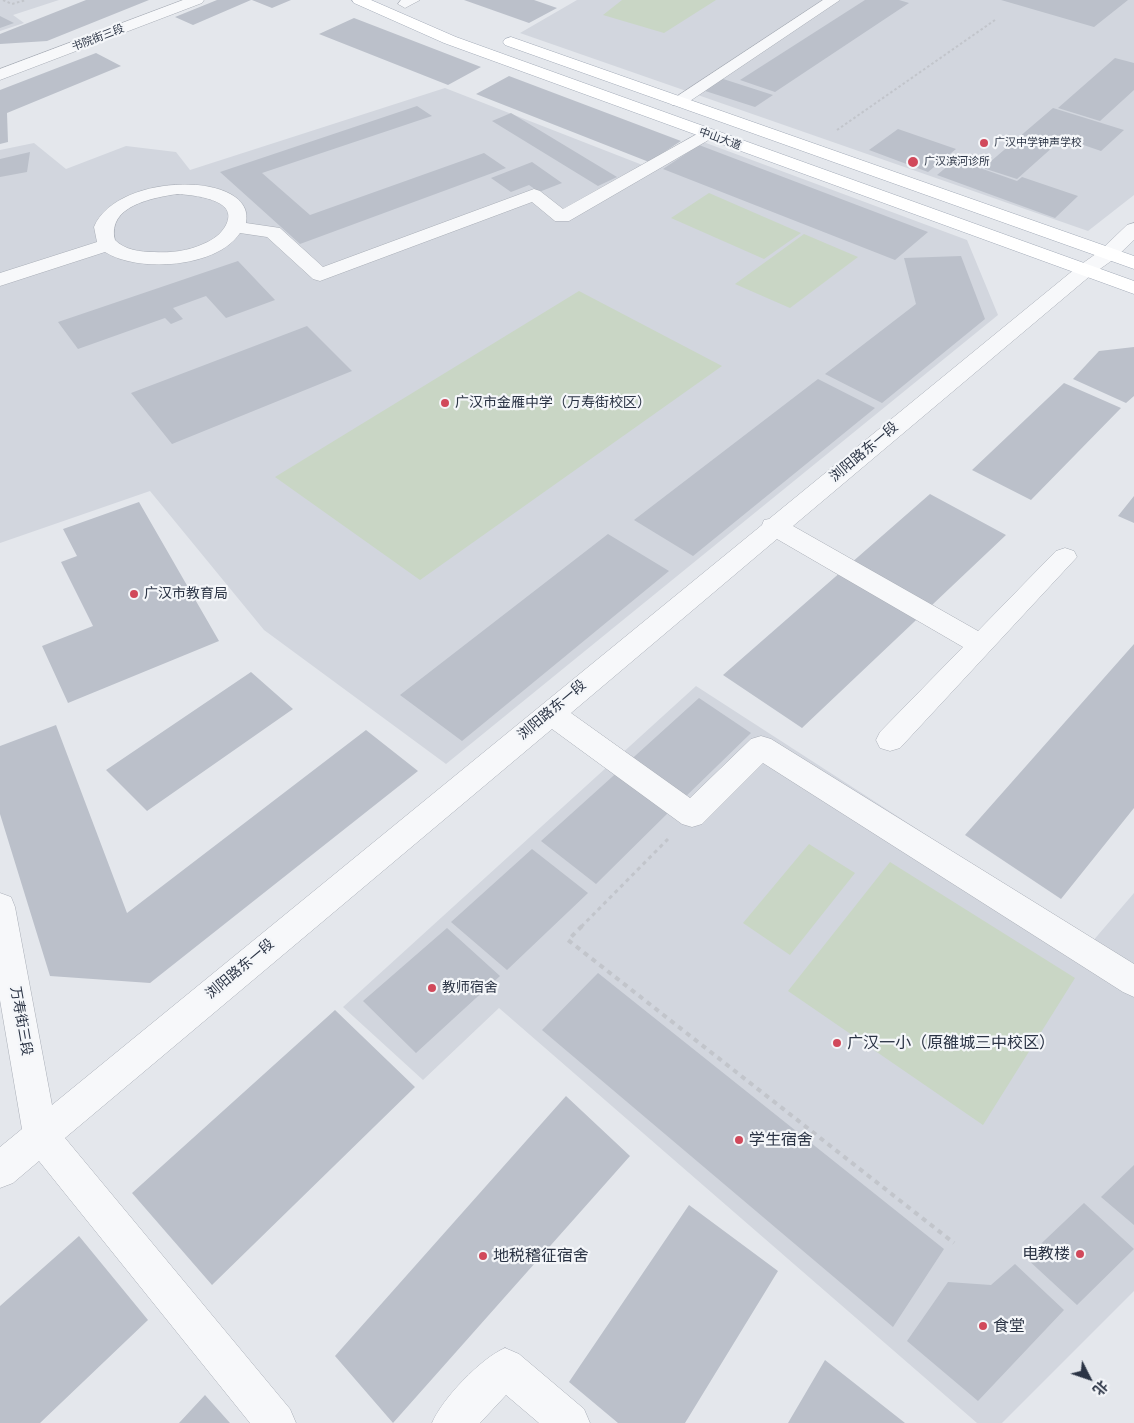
<!DOCTYPE html>
<meta charset="utf-8">
<style>
body{margin:0}
#map{position:relative;width:1134px;height:1423px;overflow:hidden;background:#e4e7ec;font-family:Cabin,"Noto Sans SC",sans-serif}
canvas{display:block}
.north{position:absolute;left:1064px;top:1353px;width:50px;height:50px;-webkit-text-stroke:4px #f4f6f9;paint-order:stroke;rotate:131deg;font-size:14px;font-weight:700;line-height:20px;text-align:center;color:#2b3445}
.north::after{content:'';display:block;margin:auto;width:18px;height:22px;background:#2b3445;clip-path:polygon(50% 0,100% 100%,50% 72%,0 100%)}
</style>
<div id="map">
<canvas width="1134" height="1423"></canvas>
<div class="north">北</div>
</div>
<script>
const context = document.querySelector('canvas').getContext('2d');
context.lineJoin = 'round';
function fill(path, color) { context.fillStyle = color; context.fill(path, 'evenodd'); }
function trace(path, color, width, dash) { context.strokeStyle = color; context.lineWidth = width; context.lineCap = dash ? 'butt' : 'round'; context.setLineDash(dash || []); context.stroke(path); }
function write(font, color, halo, rows, align = 'center') {
  context.font = font + ' Cabin,"Noto Sans SC",sans-serif'; context.lineWidth = 4.5; context.setLineDash([]); context.textBaseline = 'middle'; context.strokeStyle = halo; context.fillStyle = color; for (const [text, x, y, turn = 0] of rows) {
    context.save(); context.translate(x, y); context.rotate((+turn || 0) * Math.PI / 180); context.textAlign = isNaN(turn) ? turn : align; if (halo) context.strokeText(text, 0, 0); context.fillText(text, 0, 0); context.restore();
  }
}
const built = new Path2D(`
 M0 0H59L13 15 24 23 0 31Z
 M577 0H1134V195L1088 231 520 33Z
 M445 88 645 166 690 137 967 240 998 315 446 764 264 630 150 491 0 543V150L34 143 66 169 126 146 176 152 190 170Z
 M696 686 1092 942 1134 893V1291L1002 1423H977L499 1008 423 1080 343 1007Z`);
const green = new Path2D(`
 M622 0H716L664 33 603 15Z
 M709 193 801 233 764 259 671 218Z
 M804 234 858 257 790 308 735 284Z
 M579 291 722 366 420 580 275 477Z
 M809 844 855 873 790 955 743 923Z
 M890 862 1075 978 983 1125 788 991Z`);
const building = new Path2D(`
 M86 0H149L47 41 0 44V34Z
 M217 0H251L193 25 175 17Z
 M252 0H291L272 8Z
 M464 0H534L557 8 529 23Z
 M865 0H899L909 3 775 92 740 80Z
 M1001 0H1128L1094 27Z
 M0 16 14 23 0 28Z
 M354 18 481 67 448 85 319 34Z
 M96 53 121 66 7 113 8 142 0 144V90Z
 M1115 58 1134 63V90L1100 121 1058 108Z
 M509 76 681 141 649 162 476 94Z
 M717 77 773 95 755 107 699 89Z
 M417 106 432 116 262 173 310 215 484 153 506 168 300 244 220 172Z
 M1053 108 1124 130 1101 151 1063 138 1017 179 983 168Z
 M511 113 617 177 598 186 492 121Z
 M898 129 956 149 928 172 869 150Z
 M699 145 928 232 895 260 663 169Z
 M30 152 27 172 0 177V159Z
 M962 154 986 162 980 168 1017 181 1022 177 1078 196 1055 218 937 175Z
 M532 162 562 183 539 192 529 185 511 192 491 178Z
 M961 256 985 319 882 403 825 374 916 304 904 258Z
 M238 261 275 300 226 318 206 296 173 308 183 319 171 324 165 318 78 349 58 322Z
 M307 326 352 371 172 444 131 393Z
 M1134 347V396L1126 403 1073 379 1099 351Z
 M818 379 875 408 693 556 634 520Z
 M1064 383 1121 408 1031 500 972 470Z
 M930 494 1006 535 802 728 723 675Z
 M1134 496V523L1118 516Z
 M139 502 219 641 68 703 42 646 93 626 61 562 77 556 63 529Z
 M608 534 669 571 462 741 400 695Z
 M1134 644V808L1061 899 965 835Z
 M251 672 293 709 147 811 106 770Z
 M699 698 751 733 679 803 625 765Z
 M56 725 127 913 366 730 418 771 150 983 50 976 0 814V746Z
 M622 768 675 806 596 884 541 841Z
 M532 849 588 893 507 970 451 922Z
 M447 928 500 976 416 1053 363 1001Z
 M598 973 944 1249 893 1327 542 1030Z
 M335 1010 415 1087 212 1285 132 1193Z
 M566 1096 630 1156 393 1423 335 1356Z
 M1134 1165V1225L1101 1197Z
 M1084 1203 1134 1249 1077 1305 1026 1258Z
 M689 1205 778 1271 685 1423H618L569 1382Z
 M79 1236 148 1320 40 1423H0V1306Z
 M1015 1264 1064 1310 978 1401 907 1341 948 1282 991 1285Z
 M825 1360 905 1423H788Z
 M205 1395 230 1423H179Z`);
const pathFar2 = new Path2D(`
 M3 0 12 4 26 0
 M837 130 995 20`);
const pathFar1 = new Path2D(`
 M581 927 668 839`);
const path = new Path2D(`
 M582 926 568 940 954 1243`);
const minor = new Path2D(`
 M183 0H204L202 3 0 80V69Z
 M401 0H420L405 8 398 4Z
 M823 0H840L684 105H672L670 101Z
 M706 129 712 130 715 134 712 138 569 221H555L532 202 320 281 313 279 267 237 240 233C217 268 138 273 105 252L0 286V273L97 242 94 227C117 171 257 171 246 223L280 228 323 267 534 189 540 191 563 209ZM177 194C192 195 240 199 226 225 221 234 213 240 203 244 188 251 171 253 154 252 140 252 125 250 115 240 107 206 152 198 177 194Z
 M1134 223V240L1114 259 1090 276 793 526 978 631 1056 551 1065 548 1074 551 1077 557 900 748 890 751 880 748 876 740 880 732 963 647 777 539 571 713 690 798 751 739 761 736 771 739 1134 964V997L1123 992 763 763 702 824 692 827 682 824 552 729 65 1138 290 1409 296 1423H250L39 1161 13 1183 0 1188V1147L22 1129 0 1000V893L11 897 15 907 52 1105 762 525 764 520 769 519 1076 268 1100 251 1127 225Z
 M505 1348 519 1354 584 1409 590 1423H539L506 1395 480 1423H432C442 1399 481 1358 505 1348Z`);
const major = new Path2D(`
 M352 0H371L456 37 1134 281V294L444 43 354 3Z
 M511 37 1134 256V269L505 45 503 42 505 39Z`);
const markers = [
 [984,143,5,"#d1495b"],
 [913,162,6,"#d1495b"],
 [445,403,5,"#d1495b"],
 [134,594,5,"#d1495b"],
 [432,988,5,"#d1495b"],
 [837,1043,5,"#d1495b"],
 [739,1140,5,"#d1495b"],
 [1080,1254,5,"#d1495b"],
 [483,1256,5,"#d1495b"],
 [983,1326,5,"#d1495b"]
];
const farStreetnames = [
 ["书院街三段",98,38,-21],
 ["中山大道",720,139,20]
];
const farPoinames = [
 ["广汉中学钟声学校",994,143],
 ["广汉滨河诊所",924,162]
];
const poiNames = [
 ["广汉市金雁中学（万寿街校区）",455,403],
 ["广汉市教育局",144,594],
 ["教师宿舍",442,988]
];
const streetNames = [
 ["浏阳路东一段",864,452,-40],
 ["浏阳路东一段",552,710,-40],
 ["浏阳路东一段",240,969,-40],
 ["万寿街三段",21,1021,80]
];
const nearPoinames = [
 ["广汉一小（原雒城三中校区）",847,1043],
 ["学生宿舍",749,1140],
 ["电教楼",1070,1254,"right"],
 ["地税稽征宿舍",493,1256],
 ["食堂",993,1326]
];
fill(built, '#d2d6de');
fill(green, '#c9d6c5');
fill(building, '#bbc0ca');
trace(minor, '#a9aeb7', 1);
trace(major, '#a3abb8', 1);
trace(pathFar2, '#c2c5cb', 2, [2.5, 2.5]);
trace(pathFar1, '#c2c5cb', 3, [4, 4]);
trace(path, '#c2c5cb', 4, [5, 5]);
fill(minor, '#f7f8fa');
fill(major, '#fff');
for (const [x, y, r, color] of markers) { const dot = new Path2D(); dot.arc(x, y, r, 0, 2 * Math.PI); context.fillStyle = color; context.fill(dot); trace(dot, '#f4f6f9', 2); }
write('11px', '#2b3445', '#f4f6f9', farStreetnames);
write('11px', '#2b3445', '#f4f6f9', farPoinames, 'left');
write('14px', '#2b3445', '#f4f6f9', poiNames, 'left');
write('14px', '#2b3445', '#f4f6f9', streetNames);
write('16px', '#2b3445', '#f4f6f9', nearPoinames, 'left');
</script>
